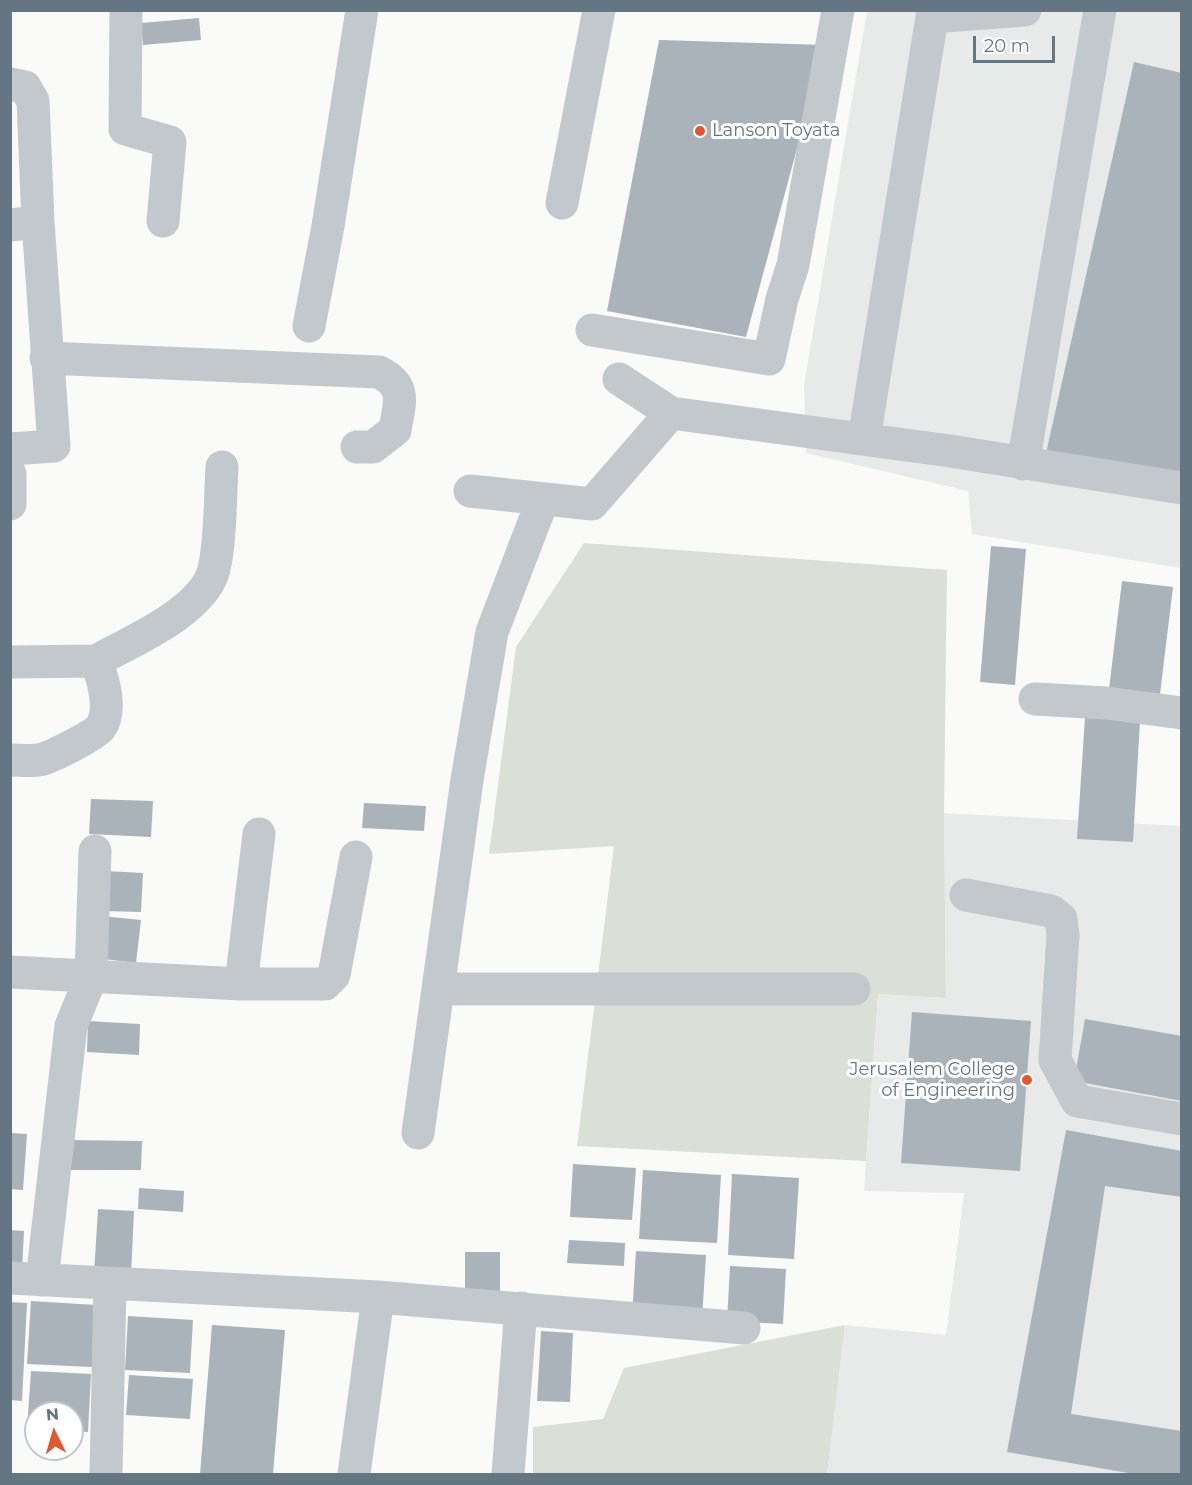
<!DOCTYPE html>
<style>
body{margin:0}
#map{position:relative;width:1192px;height:1485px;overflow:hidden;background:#fafaf8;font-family:Montserrat,sans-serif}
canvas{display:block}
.frame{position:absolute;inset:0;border:12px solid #657683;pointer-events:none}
.north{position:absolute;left:24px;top:1401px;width:60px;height:60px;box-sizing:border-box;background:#fff;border:2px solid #c1c8cd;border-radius:50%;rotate:355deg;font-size:16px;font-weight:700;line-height:24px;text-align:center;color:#657683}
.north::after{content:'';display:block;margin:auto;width:21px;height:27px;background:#e4572e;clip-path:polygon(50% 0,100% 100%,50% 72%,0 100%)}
.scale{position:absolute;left:973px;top:36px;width:82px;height:27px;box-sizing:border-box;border:3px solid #657683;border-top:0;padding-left:8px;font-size:18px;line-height:21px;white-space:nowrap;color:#657683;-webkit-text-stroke:4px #fff;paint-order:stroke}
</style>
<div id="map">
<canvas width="1192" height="1485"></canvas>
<div class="frame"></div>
<div class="north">N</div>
<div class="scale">20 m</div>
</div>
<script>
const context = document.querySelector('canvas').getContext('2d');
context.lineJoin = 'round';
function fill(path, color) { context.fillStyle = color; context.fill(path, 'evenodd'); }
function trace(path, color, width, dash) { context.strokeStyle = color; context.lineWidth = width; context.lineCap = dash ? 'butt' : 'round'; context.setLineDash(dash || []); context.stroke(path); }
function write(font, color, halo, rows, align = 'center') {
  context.font = font + ' Montserrat,sans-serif'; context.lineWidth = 6; context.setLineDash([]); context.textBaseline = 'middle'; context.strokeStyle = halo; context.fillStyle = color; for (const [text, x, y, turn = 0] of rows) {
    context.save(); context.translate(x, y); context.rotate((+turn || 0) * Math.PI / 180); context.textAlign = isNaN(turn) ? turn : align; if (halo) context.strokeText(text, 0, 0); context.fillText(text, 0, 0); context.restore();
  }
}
const built = new Path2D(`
 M867 11H1181V568L972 534 968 491 806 453 804 385Z
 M944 813 1181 826V1474H827L845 1325 946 1335 964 1193 864 1191 878 994 946 998Z`);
const green = new Path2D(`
 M584 543 947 570 944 813 946 998 878 994 866 1161 577 1146 614 846 489 854 516 647Z
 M845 1325 827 1474H533V1427L603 1419 624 1368Z`);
const building = new Path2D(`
 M199 18 201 40 143 45 141 23Z
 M659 40 825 45 746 337 607 311Z
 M1134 62 1182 73V483L1046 453Z
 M991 546 1026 549 1015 685 980 682Z
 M1122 581 1173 587 1160 694 1109 689Z
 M1085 717 1140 721 1133 842 1077 839Z
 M91 799 153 801 151 837 89 834Z
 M364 803 426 806 424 831 362 828Z
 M106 871 143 873 141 912 104 911Z
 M101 916 141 920 136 963 96 958Z
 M912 1012 1031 1021 1020 1171 901 1163Z
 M1085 1019 1182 1036V1101L1074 1081Z
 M88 1021 140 1024 139 1055 87 1052Z
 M1066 1130 1182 1151V1197L1105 1186 1071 1414 1182 1431V1474H1134L1007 1452Z
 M10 1133 27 1134 23 1190 10 1189Z
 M68 1140 142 1141 141 1170H68Z
 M573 1164 636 1168 632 1220 570 1217Z
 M643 1170 721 1175 717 1243 639 1239Z
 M732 1174 799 1178 794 1259 728 1255Z
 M139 1188 184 1191 183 1212 138 1209Z
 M98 1209 134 1211 131 1276 94 1274Z
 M10 1230 24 1231 22 1271H10Z
 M569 1240 625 1243 624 1266 567 1263Z
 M636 1251 706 1255 702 1319 632 1315Z
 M465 1252H500V1296H465Z
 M730 1266 786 1269 783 1324 727 1321Z
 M31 1301 96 1305 92 1367 27 1364Z
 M10 1302 27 1303 22 1401 10 1400Z
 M128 1316 193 1320 190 1373 125 1370Z
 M212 1325 285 1330 273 1474H200Z
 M541 1331 573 1333 570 1402 537 1401Z
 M31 1371 91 1374 88 1432 72 1431V1413H36V1429H27Z
 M129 1375 193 1379 190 1419 126 1415Z`);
const minor = new Path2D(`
 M126 10 125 129 170 142 163 221
 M10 84 25 87 33 101 38 222 54 446 10 449
 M562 203 599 10
 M10 225 38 222
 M309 326 328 226 362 10
 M592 330 769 359 782 299 793 265 838 10
 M46 358 379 372C408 387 399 403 395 430L373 447H357
 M671 413 950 451 1182 488
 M864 439 932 17 1025 10
 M1023 464 1100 10
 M10 474V504
 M470 491 592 504 671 413 619 379
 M96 661C132 641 204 611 214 569 221 538 220 498 222 467
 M10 662 96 661C103 678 113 711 100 728 93 736 53 756 43 759 34 762 20 760 10 760
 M1035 699 1106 703 1182 713
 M966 895 1051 911 1061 919 1063 935 1055 1060 1077 1101 1182 1119
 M10 972 241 984H325L334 975 356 857
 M241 984 259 834
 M438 989H854
 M418 1133 467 780 492 632 543 499
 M10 1278 378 1297 354 1474
 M42 1280 71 1026 91 977 95 851
 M378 1297 744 1328
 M106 1474 110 1284
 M508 1474 521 1308`);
const markers = [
 [700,131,6,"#e4572e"],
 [1027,1080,6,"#e4572e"]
];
const poiNames = [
 ["Lanson Toyata",712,131],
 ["Jerusalem College",1015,1070,"right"],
 ["of Engineering",1015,1091,"right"]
];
fill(built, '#e8e9e9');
fill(green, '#dadfd7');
fill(building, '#aab3b9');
trace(minor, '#c3c8cc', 33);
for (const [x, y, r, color] of markers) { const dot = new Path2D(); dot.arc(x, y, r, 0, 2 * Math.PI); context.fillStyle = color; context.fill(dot); trace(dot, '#fff', 2); }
write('18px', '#657683', '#fff', poiNames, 'left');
</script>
